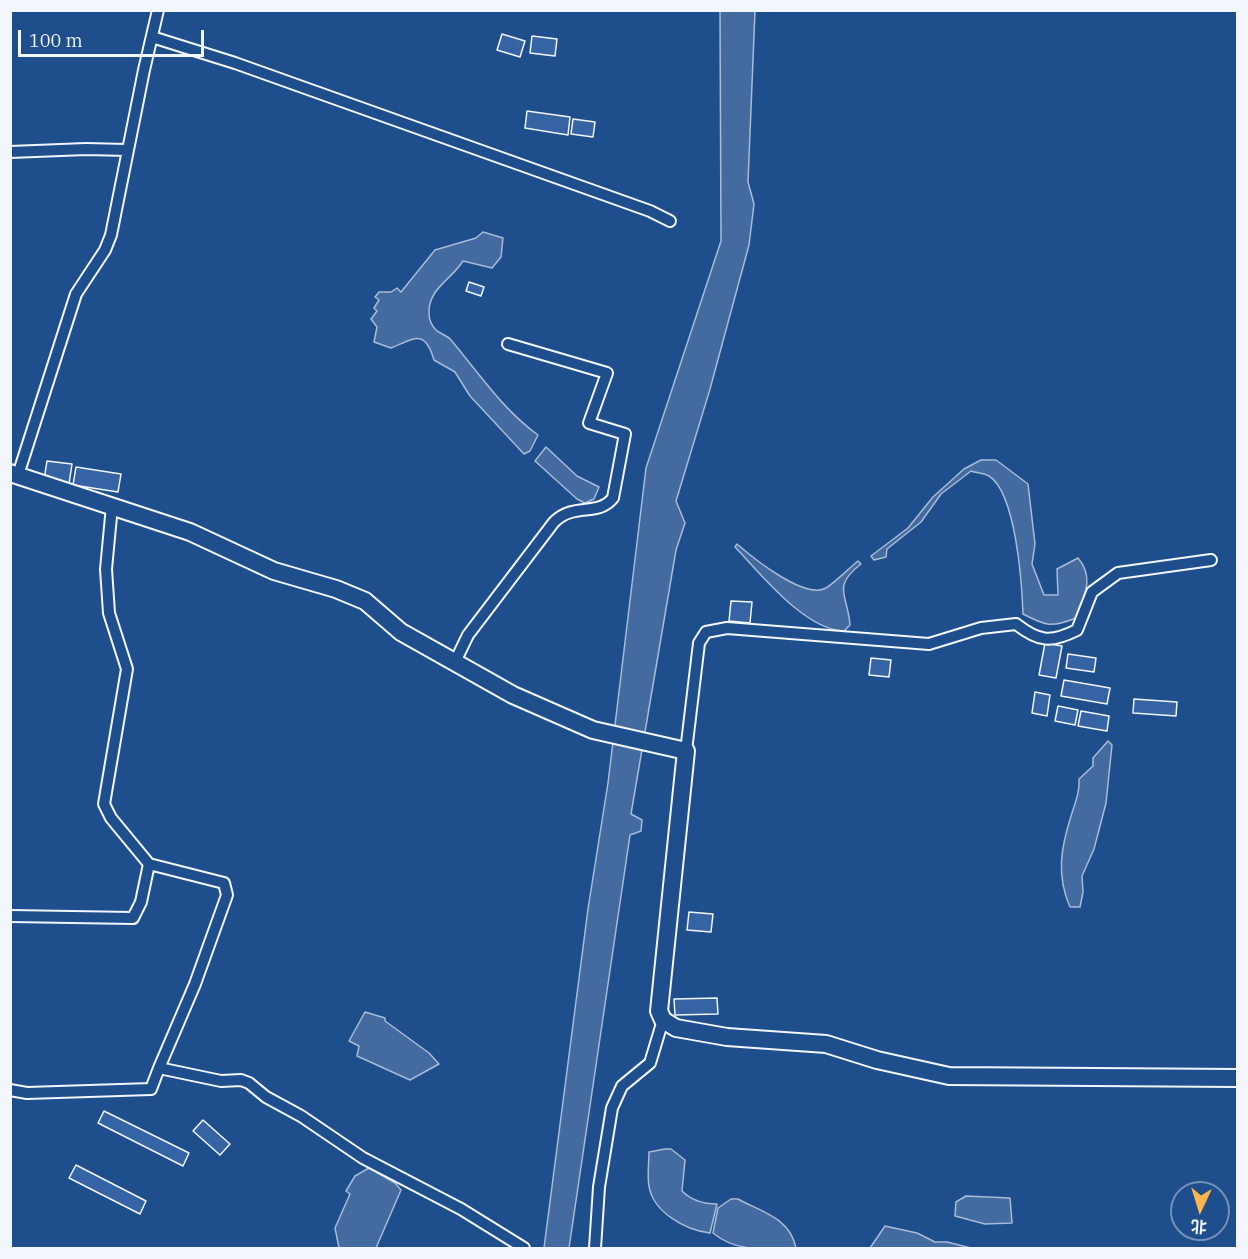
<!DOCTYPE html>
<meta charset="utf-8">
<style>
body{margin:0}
#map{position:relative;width:1248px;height:1259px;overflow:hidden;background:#1f4e8c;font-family:"IBM Plex Serif","Noto Sans SC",serif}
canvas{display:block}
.frame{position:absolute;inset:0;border:12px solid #f2f6ff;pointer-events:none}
.north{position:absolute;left:1170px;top:1181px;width:60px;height:60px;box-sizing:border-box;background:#1f4e8c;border:2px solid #7391ba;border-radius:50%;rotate:184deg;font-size:16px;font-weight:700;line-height:24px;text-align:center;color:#f2f6ff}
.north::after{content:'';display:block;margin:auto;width:21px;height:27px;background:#ffb74d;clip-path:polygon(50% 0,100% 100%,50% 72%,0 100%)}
.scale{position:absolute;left:18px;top:30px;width:186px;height:27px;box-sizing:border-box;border:3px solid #f2f6ff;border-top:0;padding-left:8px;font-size:18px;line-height:21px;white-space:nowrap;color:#f2f6ff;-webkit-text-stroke:4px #1f4e8c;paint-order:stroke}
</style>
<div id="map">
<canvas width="1248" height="1259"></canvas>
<div class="frame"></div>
<div class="north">北</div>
<div class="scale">100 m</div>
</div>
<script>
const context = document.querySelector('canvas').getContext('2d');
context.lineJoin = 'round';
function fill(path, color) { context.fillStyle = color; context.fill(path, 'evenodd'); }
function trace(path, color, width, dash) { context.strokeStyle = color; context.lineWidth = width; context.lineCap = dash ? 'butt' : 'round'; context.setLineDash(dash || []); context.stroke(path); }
const water = new Path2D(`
 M720 11H755L748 182 754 204 749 245 710 389 676 501 685 523 676 550 631 814 642 820 641 831 630 835 569 1248H544L588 909 608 783 646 468 721 241Z
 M483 232 503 238 501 257 492 268 463 261C452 279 428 289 429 313 429 319 432 326 436 330 440 334 447 335 451 340 478 372 503 410 538 435L530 451 524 454 470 396 455 372 434 360C425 329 415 338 391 348L374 342 377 327 371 319 377 311 374 308 379 300 375 297 379 292H391L397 288 401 292 435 250 476 238Z
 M546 447 577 476 599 487 594 499 585 503 577 499 535 461Z
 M981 460H996L1028 484 1035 544 1032 564 1044 595H1058L1057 569 1078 558C1095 578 1084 596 1076 618 1051 628 1046 626 1023 614 1022 584 1016 493 989 476 984 473 976 473 971 471L941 494 921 522 887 549 886 557 874 560 871 556 908 528 933 497 964 469Z
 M737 544C753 558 805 600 826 588 837 581 848 569 858 561L861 564C831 587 848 595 850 625L844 631C805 630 761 574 735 547Z
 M1108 741 1112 745 1106 803 1094 849 1082 876 1083 892 1080 907H1070C1056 875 1061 848 1071 816 1075 803 1080 792 1079 779L1093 766V758Z
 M365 1012 385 1018V1021L429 1053 439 1064 410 1080 357 1056 359 1046 349 1041Z
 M665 1149H671L685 1160 682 1191C692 1201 703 1204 717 1204L710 1233C685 1230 653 1212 649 1186 647 1175 649 1163 649 1152Z
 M369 1168 395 1183 401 1190 376 1248H339L335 1228 350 1194 346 1191 355 1176Z
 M966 1196 1010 1198 1012 1223 985 1224 955 1216 956 1202Z
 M731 1199H738C762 1212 790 1218 796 1248 766 1249 737 1253 713 1233L718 1208Z
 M885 1226 917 1233 935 1242H947L971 1248H870Z`);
const building = new Path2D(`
 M502 34 525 41 520 57 497 50Z
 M532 36 557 39 555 56 530 53Z
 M527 111 570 117 568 135 525 128Z
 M573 119 595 122 593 137 571 134Z
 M469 282 484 287 481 296 466 291Z
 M47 461 72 464 69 484 44 480Z
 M76 467 121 474 118 492 73 485Z
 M731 601 752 602 750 623 729 621Z
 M1045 643 1062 646 1056 678 1039 675Z
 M1068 654 1096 658 1094 672 1066 668Z
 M871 658 891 660 889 677 869 675Z
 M1064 680 1110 688 1107 704 1061 696Z
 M1035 692 1050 695 1047 716 1032 713Z
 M1134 699 1177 702 1176 716 1133 713Z
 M1058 706 1078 710 1075 725 1055 721Z
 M1081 711 1109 716 1107 731 1078 726Z
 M689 912 713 914 711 932 687 930Z
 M717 998 718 1014 675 1015 674 999Z
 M104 1111 189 1153 183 1166 98 1123Z
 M203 1120 230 1144 220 1155 193 1131Z
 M76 1165 146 1201 140 1214 69 1178Z`);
const street = new Path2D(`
 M152 37 235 63 650 211 670 221
 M10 152 86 149 127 150
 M18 475 76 294 105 250 111 235 144 70 158 10
 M112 506 106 569 109 613 127 669 104 804 111 818 149 864
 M455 662 468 635 554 522C574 502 598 517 613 498L625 434 589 423 607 373 508 344
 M686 751 699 643 706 632 727 628 929 644 981 628 1016 624C1039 642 1051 643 1077 630L1092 592 1118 573 1211 560
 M10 916 133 918 141 902 149 864 224 883 227 895 195 984 159 1068
 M10 1090 27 1093 151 1089 159 1068 221 1081 241 1080 249 1083 266 1097 301 1116 363 1158 461 1209 524 1248
 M595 1248 599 1187 612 1108 622 1086 650 1063 663 1020`);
const secondary = new Path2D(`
 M10 473 190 532 274 571 336 589 365 601 401 632 513 695 593 730 686 751 659 1011 663 1020 676 1028 727 1037 826 1044 877 1060 949 1076 1238 1078`);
fill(water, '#446ba0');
trace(water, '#a8bbd7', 1.5);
fill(building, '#3563a3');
trace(building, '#f2f6ff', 1.5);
trace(street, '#f2f6ff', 14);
trace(secondary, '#f2f6ff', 20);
trace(street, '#1f4e8c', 10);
trace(secondary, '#1f4e8c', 16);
</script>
